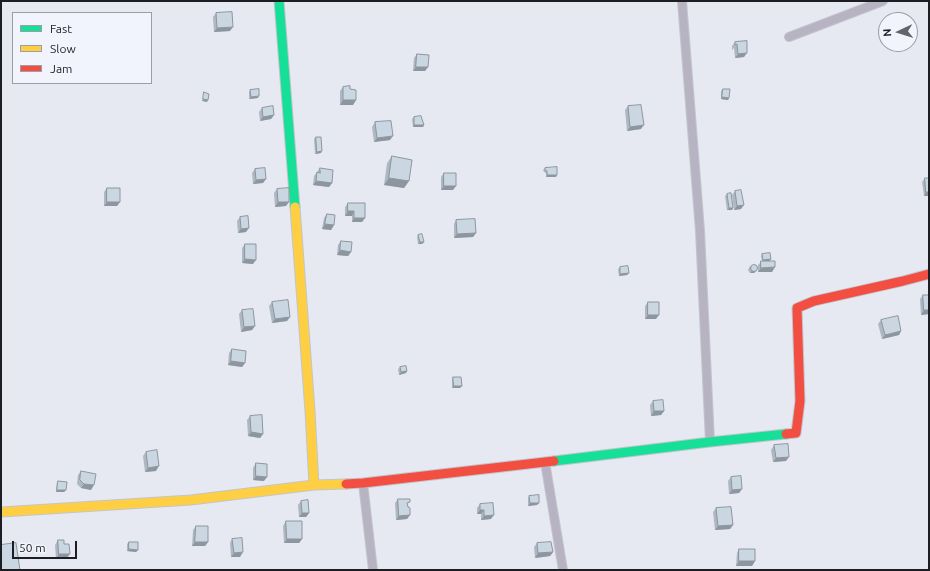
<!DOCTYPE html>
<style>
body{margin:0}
#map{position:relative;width:930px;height:571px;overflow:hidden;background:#e6e9f1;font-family:Ubuntu,sans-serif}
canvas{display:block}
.frame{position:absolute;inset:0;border:2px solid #1c1e23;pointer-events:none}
.legend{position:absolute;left:12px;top:12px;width:140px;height:72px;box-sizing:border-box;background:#f1f4fc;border:1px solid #9c9ea5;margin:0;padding:5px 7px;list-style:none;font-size:12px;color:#1c1e23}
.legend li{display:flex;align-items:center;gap:8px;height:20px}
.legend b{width:20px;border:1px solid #9c9ea5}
.north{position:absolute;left:878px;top:12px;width:40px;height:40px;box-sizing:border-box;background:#f1f4fc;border:1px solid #9c9ea5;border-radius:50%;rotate:266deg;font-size:11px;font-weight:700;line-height:16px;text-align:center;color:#1c1e23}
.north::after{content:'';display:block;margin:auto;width:14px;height:18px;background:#63656b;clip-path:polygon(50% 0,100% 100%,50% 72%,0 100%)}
.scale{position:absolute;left:12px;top:541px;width:65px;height:18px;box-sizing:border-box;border:2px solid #1c1e23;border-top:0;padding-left:5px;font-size:12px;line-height:14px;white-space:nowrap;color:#1c1e23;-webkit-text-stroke:3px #f1f4fc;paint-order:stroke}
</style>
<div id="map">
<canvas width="930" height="571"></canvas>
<div class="frame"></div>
<ul class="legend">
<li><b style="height:5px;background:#16e098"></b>Fast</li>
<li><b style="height:5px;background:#ffcf43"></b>Slow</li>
<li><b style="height:5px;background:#f24e42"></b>Jam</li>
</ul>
<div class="north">N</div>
<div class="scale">50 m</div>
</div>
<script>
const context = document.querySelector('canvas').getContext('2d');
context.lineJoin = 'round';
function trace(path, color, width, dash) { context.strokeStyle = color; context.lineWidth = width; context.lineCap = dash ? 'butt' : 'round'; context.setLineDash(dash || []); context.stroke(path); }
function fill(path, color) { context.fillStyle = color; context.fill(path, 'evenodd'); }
const street = new Path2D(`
 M682 1 700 231 710 442
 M789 37 883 1
 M545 462 563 570
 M363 483 373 570`);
const fast = new Path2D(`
 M279 1 295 207
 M554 461 710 442 786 434`);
const slow = new Path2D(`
 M295 207 310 411 314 485
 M1 512 191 500 314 485 346 484`);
const jam = new Path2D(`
 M786 434 796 433 800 401 797 308 814 301 903 281 929 274
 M346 484 363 483 554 461`);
const wall = new Path2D(`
 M216 13 230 31 214 32 213 17Z
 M747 41 744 57 735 58 734 48 732 50V46L735 42Z
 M417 54 428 67 425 71H413L414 58Z
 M343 87 350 89 356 100 353 105H340V91Z
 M723 89 729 98 728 100 721 99V91Z
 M250 90 258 98 249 99V92Z
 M628 106 641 129 627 131 625 110Z
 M262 108 274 115 271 119 260 121 259 112Z
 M414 117 424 125 423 127H413L412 119Z
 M375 122 390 140 374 142 372 127Z
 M316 137 321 153 315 154 314 139Z
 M392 156 409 181 404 188 384 185 387 163Z
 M320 168 332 183 329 187 313 185 314 176Z
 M545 168 556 177H546V173L544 172 543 170Z
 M255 169 266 179 263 183 253 184 252 173Z
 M444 173 453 190H441V177Z
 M925 178 929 196H924L922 182Z
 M107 188 120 202 117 206H104V192Z
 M277 189 286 206 275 207 274 193Z
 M735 191 741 209 734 210 732 195Z
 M727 194 733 208 732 210H727L725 196Z
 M348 203 365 218 362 222H352V216H345V207Z
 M327 214 334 225 331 230 322 229 324 218Z
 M240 217 246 232 238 233 237 221Z
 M456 220 476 233 473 237 454 238V224Z
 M418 235 424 242 422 244H418L417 237Z
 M341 241 351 252 348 256 337 255 338 245Z
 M245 244 253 264 242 263V248Z
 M762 254 771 259 770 261 775 267 772 272H758V265L762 261 761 256Z
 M750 266 757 270 754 273H750L748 270Z
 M620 267 629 273 627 275 619 276 618 269Z
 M923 295 929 314 921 315 920 299Z
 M272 302 290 317 287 321 272 323 269 306Z
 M648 302 656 319H645V306Z
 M242 310 255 326 252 330 241 332 239 314Z
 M881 320 901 331 899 335 882 339 878 324Z
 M232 349 245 363 242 367 228 365 229 353Z
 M400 367 407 371 406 373 399 375 398 369Z
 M453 377 462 386 460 388H452V380Z
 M653 401 664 411 661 415 651 416 650 405Z
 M250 416 263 434 260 438 248 436 247 420Z
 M774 445 786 461 773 462 771 450Z
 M146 452 156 471 145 472 143 456Z
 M256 463 264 481 253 480V468Z
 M81 471 91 490 81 488 77 484 78 475Z
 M731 477 742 489 739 493 729 494 728 481Z
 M58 481 66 490 64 492H56L57 483Z
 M529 496 537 505 528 506V498Z
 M398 499 408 505 410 515 407 519 396 520 395 503Z
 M301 501 309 513 306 517H299L298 505Z
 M480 504 491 519 481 520V514H477V508Z
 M716 508 733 525 730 529 715 530 713 512Z
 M286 521 302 539 299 543H284L283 526Z
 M196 526 208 542 205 546H192L193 530Z
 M232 539 240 557H231L230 543Z
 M58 540 64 544 67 558 56 559 55 545Z
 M129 542 138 550 136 552 127 551V544Z
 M537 543 553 552 550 556 535 558 534 547Z
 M739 549 755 561 752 566H736L737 553Z`);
const shadedWall = new Path2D(`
 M233 27 230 31 214 32 217 28Z
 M747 53 744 57 735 58 738 54Z
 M416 67H428L425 71H413Z
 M259 96 258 98 249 99 251 97Z
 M722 97 729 98 728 100 721 99Z
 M203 99 208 100 207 102 202 101Z
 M343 100H356L353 105H340Z
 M274 115 271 119 260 121 263 117Z
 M414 125H424L423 127H413Z
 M644 125 641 129 627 131 630 127Z
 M393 136 390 140 374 142 377 138Z
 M322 151 321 153 315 154 317 152Z
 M547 175H557L556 177H546Z
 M389 178 409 181 404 188 384 185Z
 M266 179 263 183 253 184 256 180Z
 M316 181 332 183 329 187 313 185Z
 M444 186H456L453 190H441Z
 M926 192H929V196H924Z
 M107 202H120L117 206H104Z
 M278 202H289L286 206 275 207Z
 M744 205 741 209 734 210 737 206Z
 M729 208H733L732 210H727Z
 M348 211H354L352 216H345Z
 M354 218H365L362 222H352Z
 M325 224 334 225 331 230 322 229Z
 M249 228 246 232 238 233 241 229Z
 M476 233 473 237 454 238 457 234Z
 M420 242H424L422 244H418Z
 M340 250 351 252 348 256 337 255Z
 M245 259 256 260 253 264 242 263Z
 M771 259 769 261 762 262 763 260Z
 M775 267 772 272H758L761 268Z
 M752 271H756L754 273H750Z
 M629 273 627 275 619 276 620 274Z
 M924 310H929V314L921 315Z
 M648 315H659L656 319H645Z
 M290 317 287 321 272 323 275 319Z
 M255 326 252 330 241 332 244 327Z
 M901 331 899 335 882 339 885 335Z
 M231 361 245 363 242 367 228 365Z
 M407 371 406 373 399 375 401 372Z
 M454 386H462L460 388H452Z
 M654 411H664L661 415 651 416Z
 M251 432 263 434 260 438 248 436Z
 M789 457 786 461 773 462 776 458Z
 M159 466 156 471 145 472 148 468Z
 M256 476 267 477 264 481 253 480Z
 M84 484 94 485 91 490 81 488Z
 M742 489 739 493 729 494 732 490Z
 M57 490H66L64 492H56Z
 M530 503H539L537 505 528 506Z
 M480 510H484L481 514H477Z
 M302 513H309L306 517H299Z
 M410 515 407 519 396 520 399 516Z
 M494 515 491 519 481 520 484 516Z
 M733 525 730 529 715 530 718 526Z
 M287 539H302L299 543H284Z
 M195 542H208L205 546H192Z
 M129 549 138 550 136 552 127 551Z
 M243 552 240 557H231L234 553Z
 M553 552 550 556 535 558 538 553Z
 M59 554H70L67 558 56 559Z
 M739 561H755L752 566H736Z`);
const building = new Path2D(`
 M232 12 233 27 217 28 216 13Z
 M747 41V53L738 54 737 44 735 45V42Z
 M417 54 429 55 428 67H416Z
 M350 86V89L356 90V100H343V87Z
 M259 89V96L251 97 250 90Z
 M723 89H730L729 98 722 97Z
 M204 92 209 94 208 100 203 99Z
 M641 105 644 125 630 127 628 106Z
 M273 106 274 115 263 117 262 108Z
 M421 116 424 125H414V117Z
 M391 121 393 136 377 138 375 122Z
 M316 137H321L322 151 317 152Z
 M392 156 412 160 409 181 389 178Z
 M557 167V175H547V171L545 170V168Z
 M265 168 266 179 256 180 255 169Z
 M320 168 333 170 332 183 316 181 317 172 320 173Z
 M444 173H456V186H444Z
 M925 178H929V192H926Z
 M107 188H120V202H107Z
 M289 188V202H278L277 189Z
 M741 190 744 205 737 206 735 191Z
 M731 193 733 208H729L727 194Z
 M348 203H365V218H354V211H348Z
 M327 214 335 215 334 225 325 224Z
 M248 216 249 228 241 229 240 217Z
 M475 219 476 233 457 234 456 220Z
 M422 234 424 242H420L418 235Z
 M341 241 352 242 351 252 340 250Z
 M245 244H256V260L245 259Z
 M770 253 771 259 763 260 762 254Z
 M761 261H775V267L761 268Z
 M750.5 268a3.5 3.5 0 1 1 7 0a3.5 3.5 0 1 1-7 0Z
 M628 266 629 273 620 274V267Z
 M923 295H929V310H924Z
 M288 300 290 317 275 319 272 302Z
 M648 302H659V315H648Z
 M253 309 255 326 244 327 242 310Z
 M898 316 901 331 885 335 881 320Z
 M232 349 246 351 245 363 231 361Z
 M406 366 407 371 401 372 400 367Z
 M453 377H461L462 386H454Z
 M663 400 664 411H654L653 401Z
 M262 415 263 434 251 432 250 416Z
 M788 444 789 457 776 458 774 445Z
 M157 450 159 466 148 468 146 452Z
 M256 463 267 464V477L256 476Z
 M81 471 96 474 94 485 84 484 80 480Z
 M741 476 742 489 732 490 731 477Z
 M58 481 67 482 66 490H57Z
 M539 495V503H530L529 496Z
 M398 499H410V502L407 503 408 507 410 508V515L399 516Z
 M308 500 309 513H302L301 501Z
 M493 503 494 515 484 516V510H480V504Z
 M731 507 733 525 718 526 716 508Z
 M286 521H302V539H287Z
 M196 526H208V542H195Z
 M242 538 243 552 234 553 232 539Z
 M58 540H64V544H69L70 554H59Z
 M129 542H138V550L129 549Z
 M551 542 553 552 538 553 537 543Z
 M16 543 20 570H1V545Z
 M739 549H755V561H739Z`);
trace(street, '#c2c5cb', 10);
trace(fast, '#c2c5cb', 11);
trace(slow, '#c2c5cb', 11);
trace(jam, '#c2c5cb', 11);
trace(street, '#b8b3c3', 8);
trace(fast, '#16e098', 9);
trace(slow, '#ffcf43', 9);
trace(jam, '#f24e42', 9);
fill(wall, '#aeb8c2');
fill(shadedWall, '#8d969e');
fill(building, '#cad6e1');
trace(building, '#8d969e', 1);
</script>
